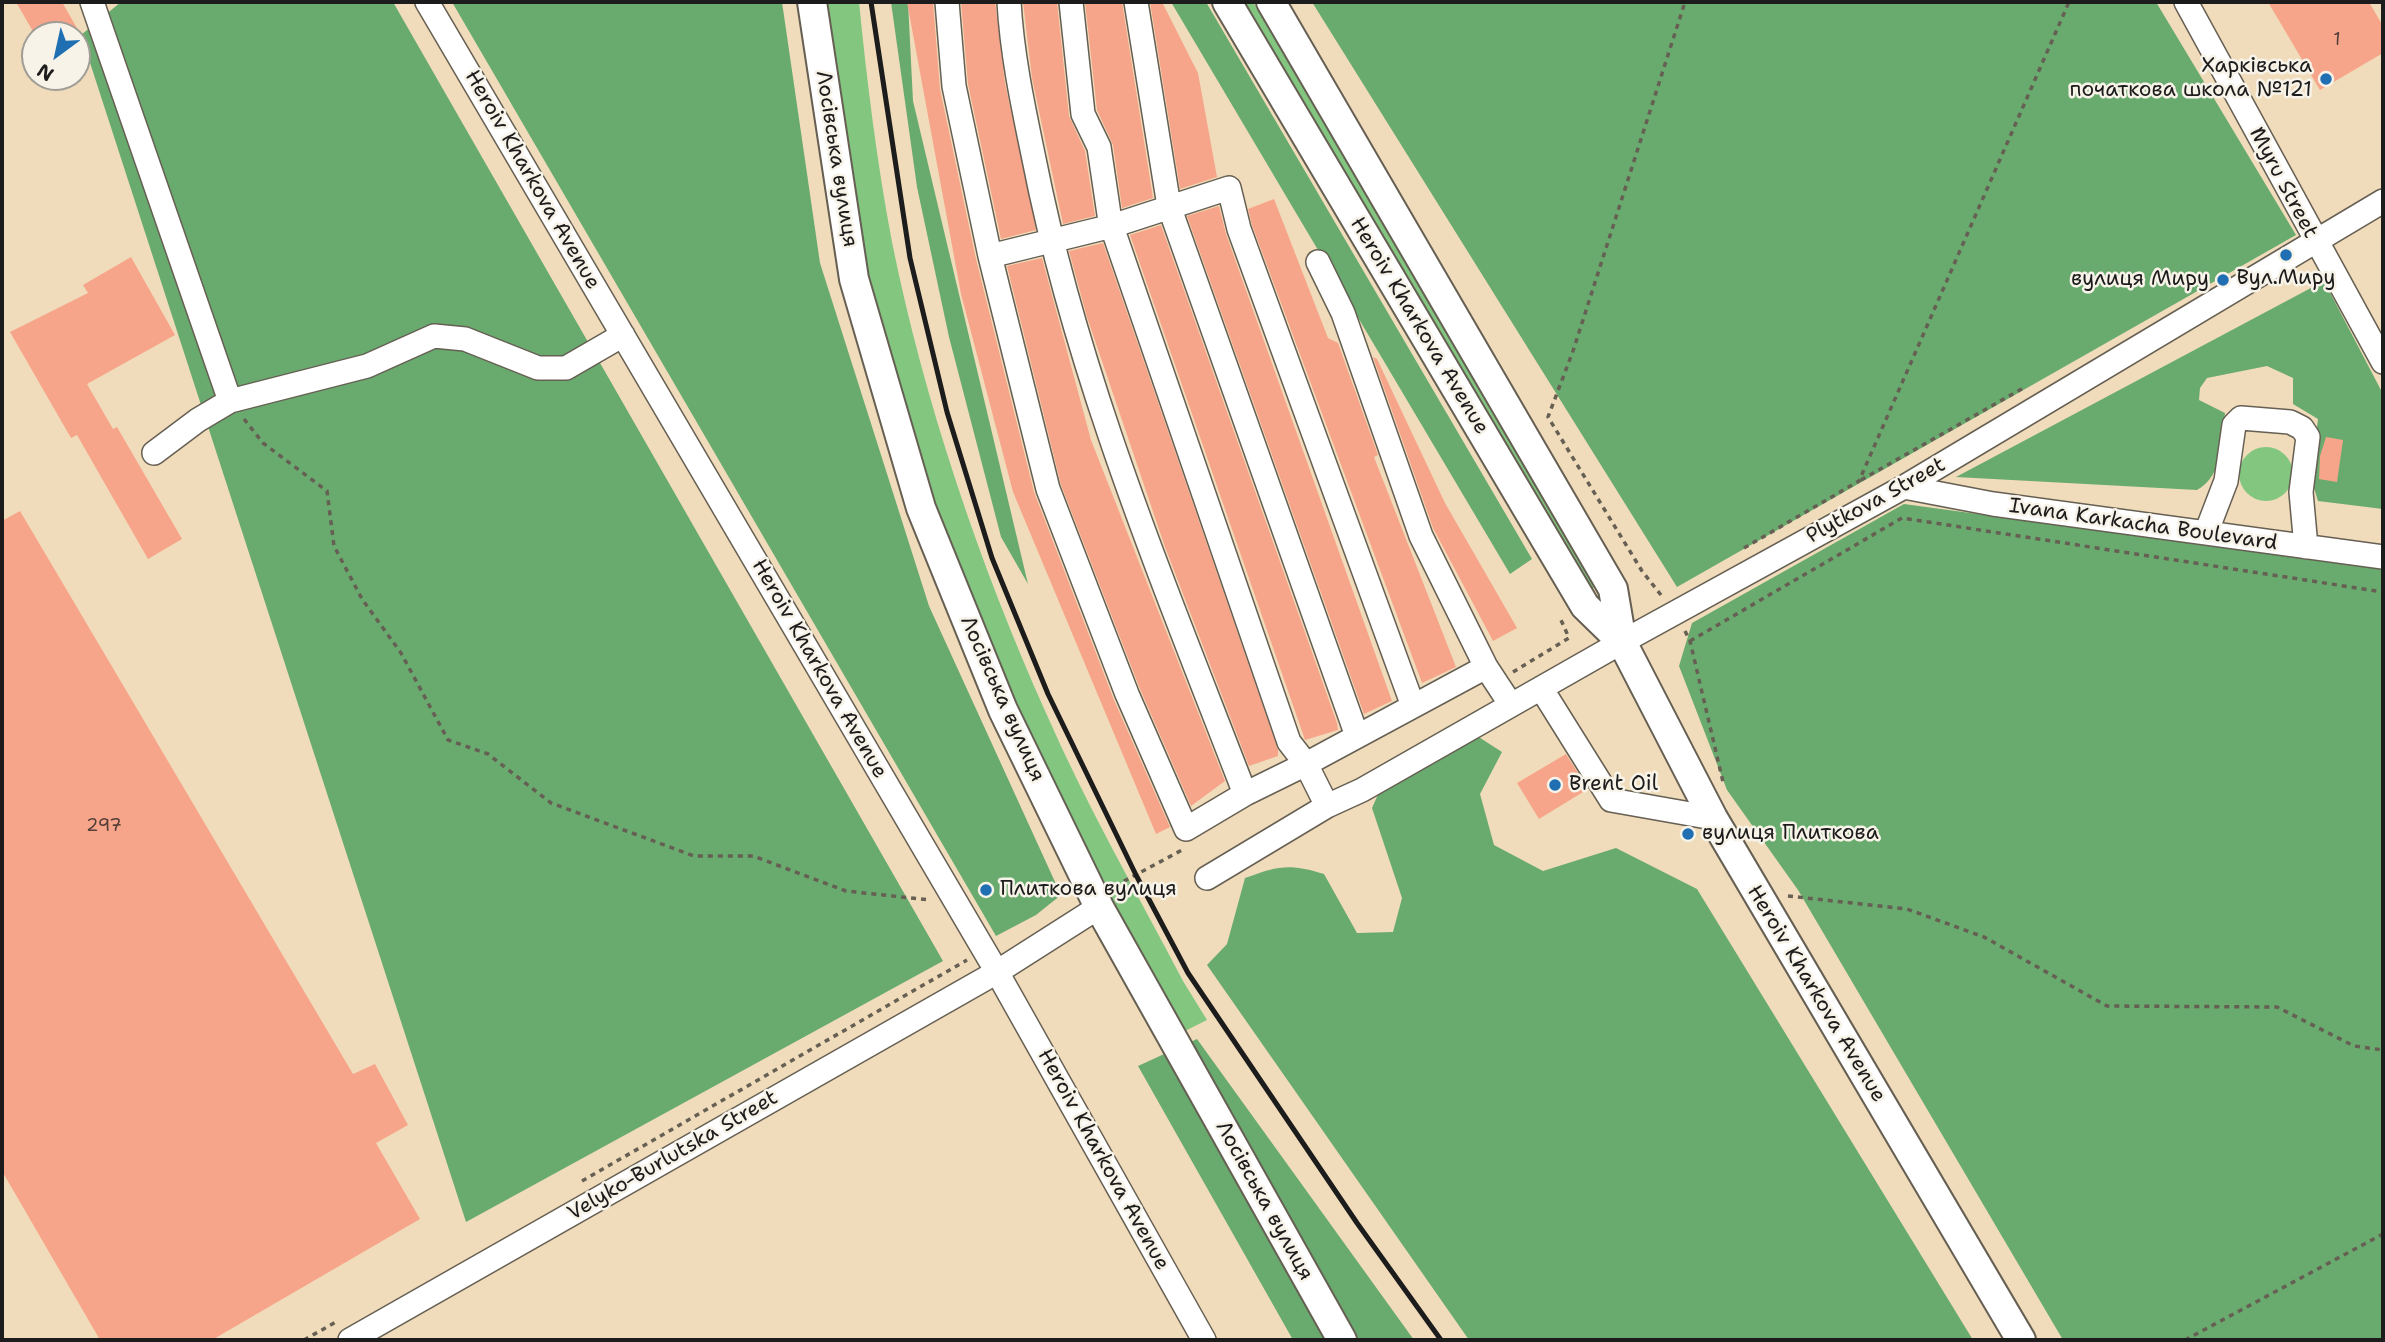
<!DOCTYPE html>
<meta charset="utf-8">
<style>
body{margin:0}
#map{position:relative;width:2385px;height:1342px;overflow:hidden;background:#f0dcba;font-family:"Shantell Sans",sans-serif}
canvas{display:block}
.frame{position:absolute;inset:0;border:4px solid #1c1c1c;pointer-events:none}
.north{position:absolute;left:21px;top:21px;width:70px;height:70px;box-sizing:border-box;background:#f7f3e8;border:2px solid #9f9d96;border-radius:50%;rotate:213deg;font-size:19px;font-weight:700;line-height:28px;text-align:center;color:#1c1c1c}
.north::after{content:'';display:block;margin:auto;width:24px;height:32px;background:#1f6fb2;clip-path:polygon(50% 0,100% 100%,50% 72%,0 100%)}
</style>
<div id="map">
<canvas width="2385" height="1342"></canvas>
<div class="frame"></div>
<div class="north">N</div>
</div>
<script>
const context = document.querySelector('canvas').getContext('2d');
context.lineJoin = 'round';
function fill(path, color) { context.fillStyle = color; context.fill(path, 'evenodd'); }
function trace(path, color, width, dash) { context.strokeStyle = color; context.lineWidth = width; context.lineCap = dash ? 'butt' : 'round'; context.setLineDash(dash || []); context.stroke(path); }
function write(font, color, halo, rows, align = 'center') {
  context.font = font + ' "Shantell Sans",sans-serif'; context.lineWidth = 5; context.setLineDash([]); context.textBaseline = 'middle'; context.strokeStyle = halo; context.fillStyle = color; for (const [text, x, y, turn = 0] of rows) {
    context.save(); context.translate(x, y); context.rotate((+turn || 0) * Math.PI / 180); context.textAlign = isNaN(turn) ? turn : align; if (halo) context.strokeText(text, 0, 0); context.fillText(text, 0, 0); context.restore();
  }
}
const green = new Path2D(`
 M814 2H859C867 82 877 163 892 242 924 401 980 566 1046 713 1086 805 1137 893 1183 981L1207 1020 1183 1032 1120 932 979 637 874 328Z
 M1243 2H1253L1597 586 1590 590Z
 M2239 474a27 27 0 1 1 54 0a27 27 0 1 1-54 0Z`);
const forest = new Path2D(`
 M121 2H393L943 961 466 1222 81 35Z
 M452 2H782L820 263 929 606 1061 895 1036 915 996 936Z
 M891 2H908L913 101 1028 584 1001 537 949 337 917 187Z
 M1171 2H1206L1532 559 1510 574Z
 M1312 2H2156L2296 235 1677 587Z
 M2324 281 2383 394V509L2318 501 2311 478 2318 419 2293 404V378L2267 366 2207 378 2200 388 2199 400 2225 413C2221 441 2224 475 2197 490L1956 477Z
 M1904 504 2383 569V1340H2063L1798 890 1727 790 1679 666 1692 623Z
 M1474 734 1502 752 1480 794 1494 845 1543 871 1616 848 1697 889 1973 1340H1469L1207 965 1227 944 1245 878C1278 866 1289 863 1324 874L1357 933 1393 932 1402 898 1372 808 1380 790Z
 M1197 1039 1414 1340H1293L1138 1066Z`);
const building = new Path2D(`
 M16 2H62L81 35H35Z
 M907 2H933L940 89 976 259 1034 492 1114 700 1170 827 1156 834 1013 492 961 294Z
 M961 2H995L1005 83 1036 230 1001 239 968 84Z
 M1023 2H1057L1069 116 1085 151 1095 216 1063 224 1032 78Z
 M1085 2H1122L1153 198 1122 208 1113 145 1097 110Z
 M1150 2H1162L1198 73 1217 177 1180 189Z
 M2268 2H2369L2383 26V53L2320 90Z
 M1274 199 1328 338 1338 343 1378 455 1374 457 1456 667 1422 683 1252 225 1248 209Z
 M1219 206 1226 234 1392 701 1364 714 1187 216Z
 M1161 225 1337 723 1338 730 1305 740 1130 235Z
 M1103 243 1278 750V756L1249 766 1165 547 1087 317 1069 251Z
 M131 257 175 335 87 384 113 429 117 427 182 539 148 559 77 435 71 438 10 332 88 293 83 285Z
 M1042 258 1091 440 1225 781 1191 806 1140 689 1061 485 1007 266Z
 M1373 357 1377 359 1445 503 1517 628 1493 641 1433 528Z
 M2326 437 2343 440 2337 482 2319 479 2320 456Z
 M20 511 353 1074 375 1064 408 1125 376 1143 420 1219 212 1340H100L2 1171V521Z
 M1566 754 1588 789 1539 819 1517 783Z`);
const path = new Path2D(`
 M244 419 263 443 327 491 334 546 362 599 401 653 448 740 488 754 551 803 694 856H753L846 891 930 900
 M1861 480 2025 387
 M1744 548 1859 481 2069 2
 M1661 595 1642 571 1548 417 1573 351 1685 2
 M1685 631 1690 641 1723 782
 M1690 641 1902 518 2383 592
 M1513 672 1569 638 1561 620
 M1115 886 1182 850
 M1788 896 1907 909 1984 937 2107 1006 2277 1007 2354 1046 2383 1050
 M582 1181 967 960
 M304 1340 336 1322
 M2185 1340 2383 1234`);
const minor = new Path2D(`
 M92 2 230 401
 M427 2 997 972 1204 1340
 M947 2 954 86 990 256 1048 489 1127 694 1186 829 1245 794 1306 764 1486 667 1511 705
 M1009 2C1012 55 1023 106 1034 159 1077 378 1165 586 1245 794
 M1071 2 1083 114 1099 147 1110 221 1289 742 1306 764 1327 806
 M1136 2 1169 206 1357 736
 M2186 2 2383 362
 M990 256 1112 226 1229 188 1239 229 1413 706
 M1318 262 1343 313 1421 536 1486 667
 M154 453 198 420 230 401 367 366 434 336 465 339 538 368H566L623 335
 M1904 487 1993 504 2383 557
 M2206 533 2226 481 2234 425 2241 418 2290 422 2302 428 2308 437 2301 492 2306 547
 M1541 688 1611 800 1713 818
 M1207 878 1327 806 1362 790 1622 642 1904 487 2383 201
 M350 1340 997 972 1099 907`);
const major = new Path2D(`
 M812 2 854 279 921 508 1003 710 1099 907 1342 1340
 M1227 2 1585 606 1622 642
 M1271 2 1613 589 1622 642 1713 818 2021 1340`);
const rail = new Path2D(`
 M871 2 910 258 947 412 992 558 1048 694 1136 875 1188 973 1357 1223 1441 1340`);
const markers = [
 [2326,79,7,"#1f6fb2"],
 [2286,255,7,"#1f6fb2"],
 [2223,280,7,"#1f6fb2"],
 [1555,785,7,"#1f6fb2"],
 [1688,834,7,"#1f6fb2"],
 [986,890,7,"#1f6fb2"]
];
const numberNames = [
 ["1",2337,40],
 ["297",104,826]
];
const poiNames = [
 ["Харківська",2312,67,"right"],
 ["початкова школа №121",2312,91,"right"],
 ["Вул.Миру",2286,279,"center"],
 ["вулиця Миру",2209,280,"right"],
 ["Brent Oil",1569,785],
 ["вулиця Плиткова",1702,834],
 ["Плиткова вулиця",1000,890]
];
const streetNames = [
 ["Лосівська вулиця",836,159,81],
 ["Heroiv Kharkova Avenue",532,180,60],
 ["Myru Street",2283,183,62],
 ["Heroiv Kharkova Avenue",1419,326,59],
 ["Plytkova Street",1876,501,-29],
 ["Ivana Karkacha Boulevard",2143,525,8],
 ["Heroiv Kharkova Avenue",819,669,60],
 ["Лосівська вулиця",1002,699,66],
 ["Heroiv Kharkova Avenue",1816,994,59],
 ["Velyko-Burlutska Street",673,1156,-30],
 ["Heroiv Kharkova Avenue",1103,1160,61],
 ["Лосівська вулиця",1264,1201,61]
];
fill(green, '#82c680');
fill(forest, '#69ab6e');
fill(building, '#f7a58a');
trace(minor, '#665f53', 26);
trace(major, '#665f53', 32);
trace(path, '#665f53', 3.5, [5, 5]);
trace(minor, '#fff', 23);
trace(major, '#fff', 28);
trace(rail, '#1c1c1c', 5);
for (const [x, y, r, color] of markers) { const dot = new Path2D(); dot.arc(x, y, r, 0, 2 * Math.PI); context.fillStyle = color; context.fill(dot); trace(dot, '#f7f3e8', 2.5); }
write('18px', '#533e38', null, numberNames);
write('21px', '#1c1c1c', '#f7f3e8', poiNames, 'left');
write('21px', '#1c1c1c', '#f7f3e8', streetNames);
</script>
